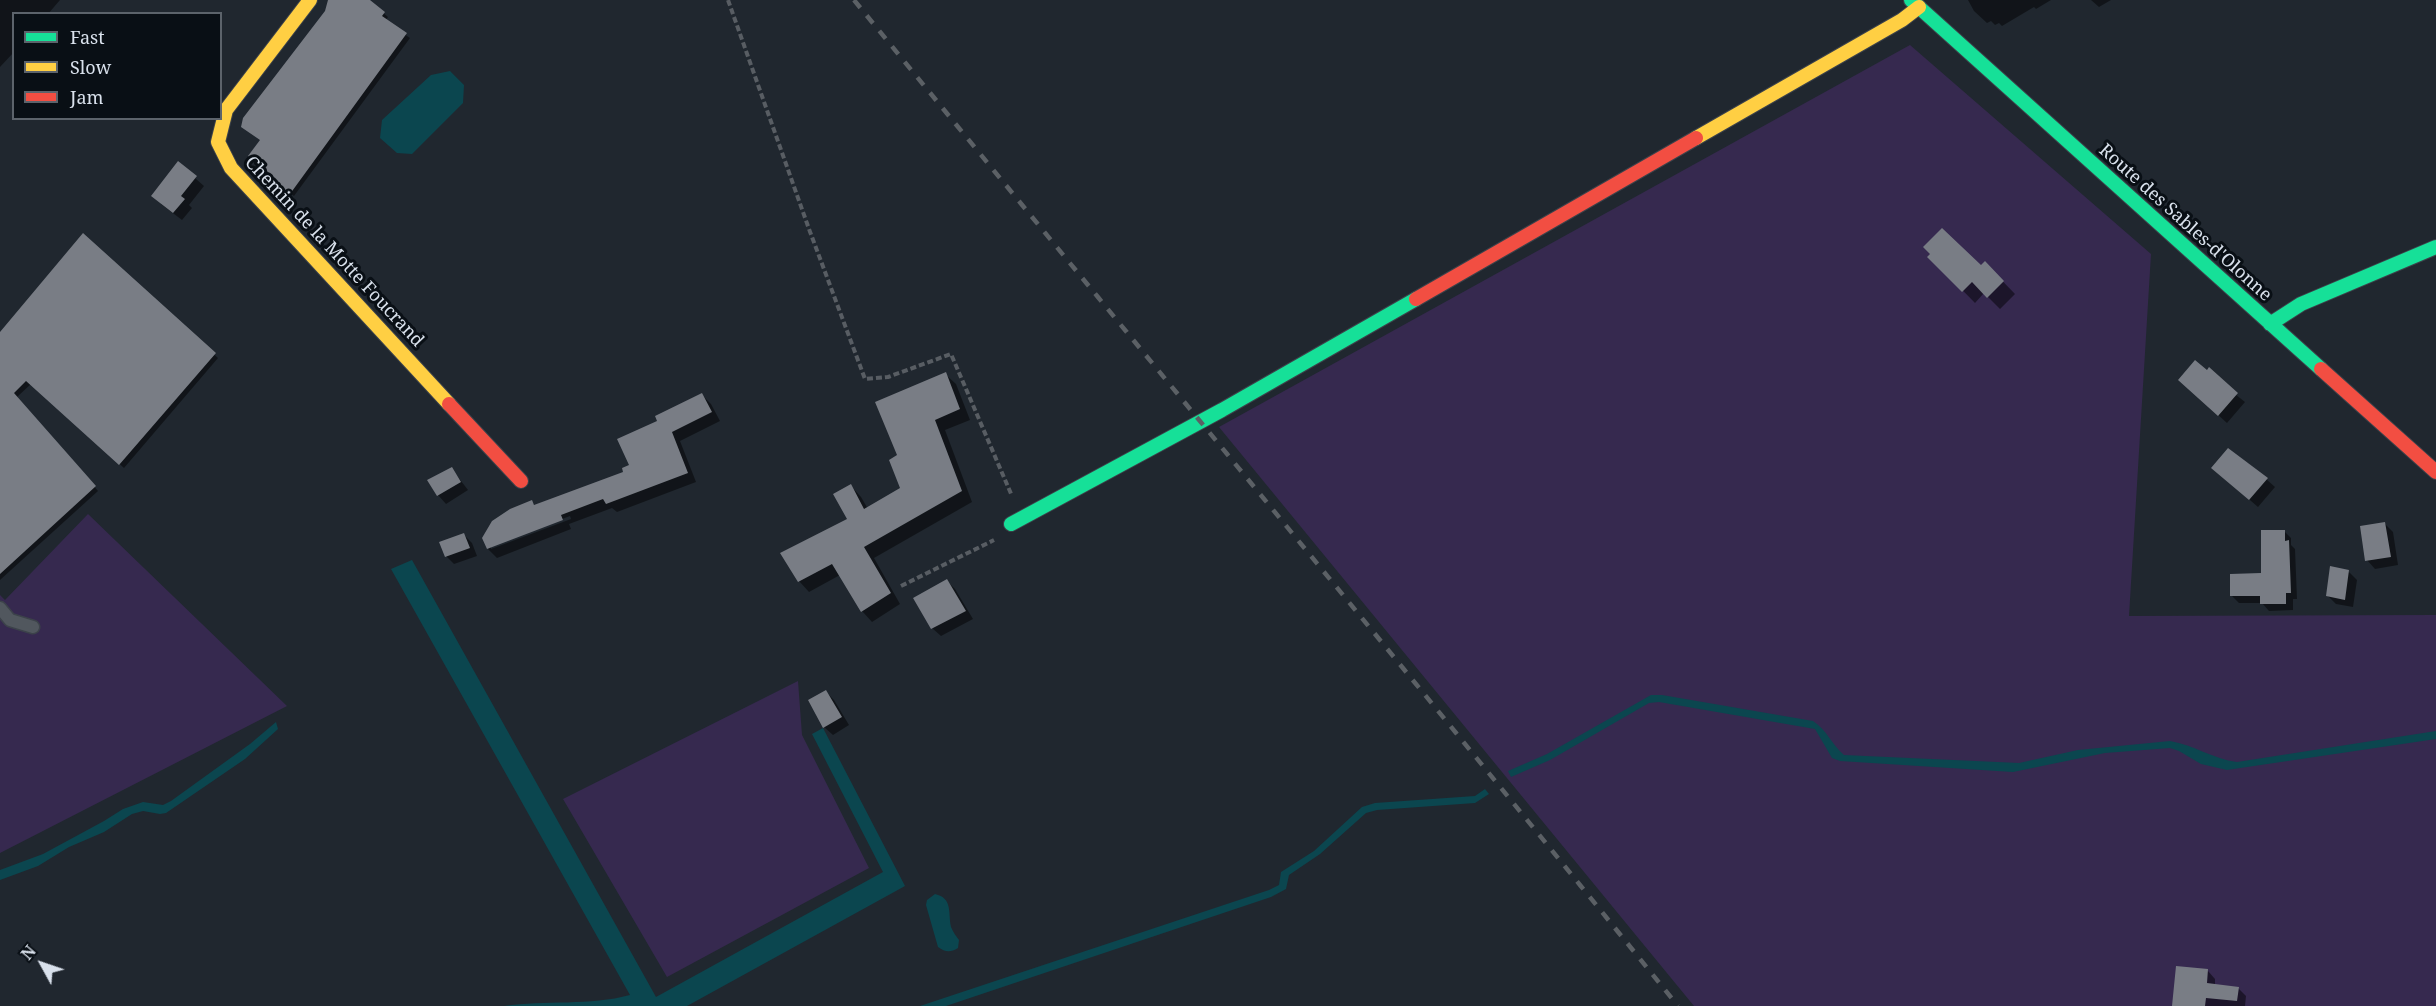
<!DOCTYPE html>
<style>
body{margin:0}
#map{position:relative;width:2436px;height:1006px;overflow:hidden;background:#20272f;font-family:"Noto Serif",serif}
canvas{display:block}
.legend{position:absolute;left:12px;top:12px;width:210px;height:108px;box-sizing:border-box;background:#090f15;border:2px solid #5c636b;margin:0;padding:8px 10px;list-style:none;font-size:18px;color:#d9e1ec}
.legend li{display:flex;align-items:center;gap:12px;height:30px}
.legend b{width:30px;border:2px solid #5c636b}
.north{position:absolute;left:12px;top:934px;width:60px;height:60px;-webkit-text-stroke:4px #090f15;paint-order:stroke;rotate:310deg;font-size:16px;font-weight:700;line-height:24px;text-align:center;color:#d9e1ec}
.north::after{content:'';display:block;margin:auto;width:21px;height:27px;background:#d9e1ec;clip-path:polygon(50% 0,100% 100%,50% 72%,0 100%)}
</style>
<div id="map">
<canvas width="2436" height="1006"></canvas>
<ul class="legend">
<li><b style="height:8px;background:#16e098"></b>Fast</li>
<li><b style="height:8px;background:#ffcf43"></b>Slow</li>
<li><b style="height:8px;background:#f24e42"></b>Jam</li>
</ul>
<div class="north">N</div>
</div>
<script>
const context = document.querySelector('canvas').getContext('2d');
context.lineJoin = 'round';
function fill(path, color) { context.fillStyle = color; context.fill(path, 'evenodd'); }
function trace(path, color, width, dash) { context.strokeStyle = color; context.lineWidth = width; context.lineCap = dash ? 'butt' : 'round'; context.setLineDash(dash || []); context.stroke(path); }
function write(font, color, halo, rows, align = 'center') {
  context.font = font + ' "Noto Serif",serif'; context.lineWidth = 6; context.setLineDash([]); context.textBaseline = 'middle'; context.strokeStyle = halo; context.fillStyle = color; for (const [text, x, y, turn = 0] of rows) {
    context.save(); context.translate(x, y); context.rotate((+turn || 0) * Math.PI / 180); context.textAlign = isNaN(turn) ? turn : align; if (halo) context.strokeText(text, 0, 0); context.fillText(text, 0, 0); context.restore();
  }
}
const green = new Path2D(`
 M1910 45 2151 254 2129 616 2436 615V1006H1694L1219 427Z
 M88 514 287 706 0 853V595L5 600Z
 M798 681 802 735 869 868 667 977 563 799Z`);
const water = new Path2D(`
 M450 71 464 85 463 103 412 154 397 153 380 138 382 120 431 75Z
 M412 560 656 997 883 872 812 734 823 728 905 886 687 1006H504C545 1000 590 1006 630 995L391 569Z
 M1651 695H1662L1813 721C1827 730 1832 745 1844 755L2019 763 2078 750 2170 741C2194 745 2213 759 2237 762L2436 731V739L2227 770 2201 764 2179 751 2170 748 2105 753 2013 772 1840 761 1832 758 1815 729 1659 702 1649 703 1550 760 1511 777 1508 771 1547 754Z
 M276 722 278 729 245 759 166 813 160 814 143 811 132 814 104 832 69 847 38 866 0 880V870L43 854 104 821 123 809 143 802 163 805 171 801 250 744Z
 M1485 789 1489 794 1475 803 1377 810 1366 813 1320 854 1289 875 1286 889 1271 897 946 1006H920L1269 890 1279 885 1281 872 1314 851 1362 807 1375 803 1475 796Z
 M935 894C953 898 948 913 951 927 953 932 956 936 959 940L958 948C950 953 945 952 938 947L926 905 927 900Z`);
const shadow = new Path2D(`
 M0 0H60L48 14H14V52L0 67Z
 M329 0H368L388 17 385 21 410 38 294 196 276 183 261 141 326 12Z
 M1968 0H2051L2036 9 2034 7 2002 26 1999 23 1995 25 1991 21 1987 23 1974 11Z
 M2091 0H2111L2099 7Z
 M179 164 204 186 189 205 192 208 182 220 161 204Z
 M83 235 218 358 124 468 31 384 17 397 98 491 0 580V334Z
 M1930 257 1981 267 1985 263 2015 294 2000 309 1984 293 1975 303Z
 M2207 372 2245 402 2227 423 2188 388Z
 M945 374 956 384 970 420 945 430 972 502 874 558 900 604 872 622 862 611 840 575 809 592 799 581 849 519 851 486 861 497 868 509 901 489 899 456Z
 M702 395 711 404 720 421 680 441 696 482 617 512 612 508 569 524 571 529 497 558 488 549 532 502 535 506 625 473 659 421ZM570 516 571 519 491 549V546Z
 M2248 463 2275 487 2258 507 2222 476Z
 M451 468 468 490 446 504 438 495Z
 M2385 524 2393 532 2398 565 2375 569 2367 560Z
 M2284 531 2291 538V545L2295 549 2297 599H2293V610L2269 611 2262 603H2239L2232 596 2262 575Z
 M464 535 472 543 477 556 454 564 446 556Z
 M2349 572 2357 580 2353 607 2336 604 2327 595Z
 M947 581 955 589 973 619 941 636 932 628Z
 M826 692 834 700 849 725 833 735 824 727 810 701Z
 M2208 971 2215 979V986L2238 988 2246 996 2245 1006H2174Z`);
const building = new Path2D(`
 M328 0H370L385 12 382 16 407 33 290 194 270 180 273 176 248 156 260 140 241 127 243 118 325 11Z
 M178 161 197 176 181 196 185 199 173 213 151 196Z
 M1942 228 1981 265 1985 261 2004 281 1987 298 1972 282 1962 292 1927 257 1930 254 1923 247Z
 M83 233 216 353 119 465 26 381 14 393 96 486 0 574V332Z
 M2195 360 2207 370 2209 367 2238 393 2218 416 2178 380Z
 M946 372 960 409 935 420 962 491 864 547 891 593 861 612 832 564 798 582 780 553 847 519 833 494 851 484 864 509 900 488 889 460 897 455 875 402Z
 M702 393 712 412 672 432 688 473 606 504 603 499 561 515 563 520 487 549 482 538 492 521 510 509 532 500 534 505 623 472 622 468 629 465 617 439 657 421 655 416Z
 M2228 448 2268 478 2249 500 2211 468Z
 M452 467 461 482 437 496 427 480Z
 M2385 522 2391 557 2365 561 2360 526Z
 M2261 530H2285V541L2289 540 2291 593H2286V604H2260V596H2230V574L2261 573Z
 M464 533 470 548 445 557 439 542Z
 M2330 566 2349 570 2345 600 2326 596Z
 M947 579 966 611 931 629 913 598Z
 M826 690 842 717 823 728 808 700Z
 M2176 966 2208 969 2207 983 2239 987 2237 1001 2206 998 2205 1006H2172Z`);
const path = new Path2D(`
 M728 0 809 229 865 379 888 377 951 354 1012 496
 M901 586 994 540`);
const lane = new Path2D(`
 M0 608 10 620 33 627`);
const fast = new Path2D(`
 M1911 0 2321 369
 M2270 324 2301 304 2436 247
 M1011 524 1222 410 1416 299`);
const slow = new Path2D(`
 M310 0 226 110 218 142 231 168 449 404
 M1696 138 1902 20 1919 7`);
const jam = new Path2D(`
 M1416 299 1696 138
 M2321 369 2436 472
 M449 404 521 481`);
const rail = new Path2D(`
 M854 0C1128 335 1406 669 1678 1006`);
const streetNames = [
 ["Route des Sables-d'Olonne",2185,223,42],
 ["Chemin de la Motte Foucrand",334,252,47]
];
fill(green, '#36294f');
fill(water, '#0b464f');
fill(shadow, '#0007');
fill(building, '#797d85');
trace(lane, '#3c424a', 15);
trace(fast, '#3c424a', 16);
trace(slow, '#3c424a', 16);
trace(jam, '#3c424a', 16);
trace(path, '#585d63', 4, [6, 3]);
trace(lane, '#51575e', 12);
trace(fast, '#16e098', 14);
trace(slow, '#ffcf43', 14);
trace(jam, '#f24e42', 14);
trace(rail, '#5b6065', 4.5, [10, 10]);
write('18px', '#d9e1ec', '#090f15', streetNames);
</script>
